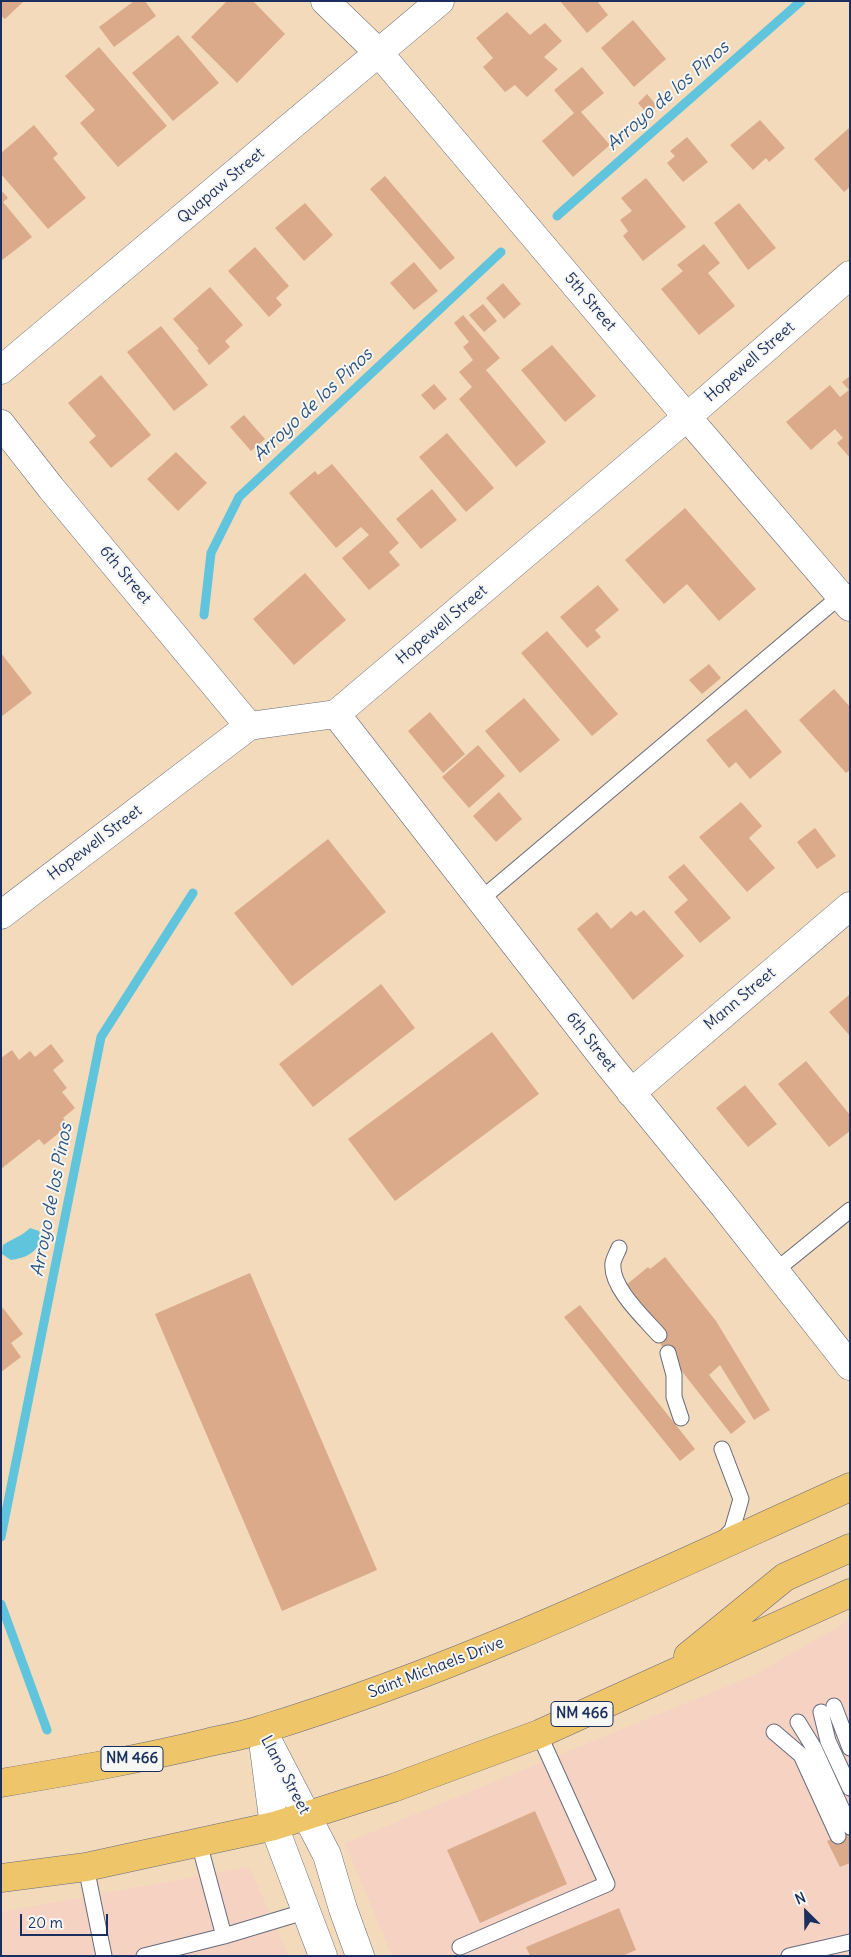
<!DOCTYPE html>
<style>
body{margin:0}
#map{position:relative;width:851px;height:1957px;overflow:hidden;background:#f3daba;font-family:Delius,sans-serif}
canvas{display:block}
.frame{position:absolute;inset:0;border:2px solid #1b2f5e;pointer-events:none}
.north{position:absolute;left:781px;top:1887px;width:50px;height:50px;-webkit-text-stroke:4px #f6f6f2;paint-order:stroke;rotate:337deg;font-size:14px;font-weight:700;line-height:20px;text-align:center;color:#1b2f5e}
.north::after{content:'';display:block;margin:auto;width:18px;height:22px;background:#1b2f5e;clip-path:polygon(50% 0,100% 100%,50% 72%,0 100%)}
.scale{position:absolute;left:20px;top:1914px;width:88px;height:22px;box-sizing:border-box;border:2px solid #1b2f5e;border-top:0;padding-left:6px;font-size:15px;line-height:18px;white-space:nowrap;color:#1b2f5e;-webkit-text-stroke:4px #f6f6f2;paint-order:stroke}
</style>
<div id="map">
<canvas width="851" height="1957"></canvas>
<div class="frame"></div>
<div class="north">N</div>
<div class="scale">20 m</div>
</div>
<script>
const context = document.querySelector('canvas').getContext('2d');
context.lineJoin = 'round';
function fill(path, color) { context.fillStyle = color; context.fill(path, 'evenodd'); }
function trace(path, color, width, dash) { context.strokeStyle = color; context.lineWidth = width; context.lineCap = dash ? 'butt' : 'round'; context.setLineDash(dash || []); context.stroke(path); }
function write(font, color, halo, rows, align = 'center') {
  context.font = font + ' Delius,sans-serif'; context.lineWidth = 4; context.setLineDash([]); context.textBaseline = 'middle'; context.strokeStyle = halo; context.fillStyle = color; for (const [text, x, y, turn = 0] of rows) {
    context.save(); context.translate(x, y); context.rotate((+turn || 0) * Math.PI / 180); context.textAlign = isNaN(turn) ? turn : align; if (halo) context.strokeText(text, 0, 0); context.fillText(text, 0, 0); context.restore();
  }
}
const built = new Path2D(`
 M850 1620V1956H392L345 1843 754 1675Z
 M249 1867 289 1956H1V1912Z`);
const water = new Path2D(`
 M30 1228 39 1231 42 1239C36 1253 26 1258 11 1260L2 1254 3 1245C13 1238 21 1237 30 1228Z`);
const stream = new Path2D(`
 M557 216 801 1
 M204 615 211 553 239 497 501 252
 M1 1537 101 1037 193 893
 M1 1604 47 1730`);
const building = new Path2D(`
 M1 1H24L5 19 1 16Z
 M134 1H145L156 16 114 47 99 27Z
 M227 1H253L285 34 237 83 191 37Z
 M560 1H597L608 15 587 33Z
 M507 12 530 35 545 23 562 41 544 57 558 69 527 97 515 85 505 92 483 67 493 58 476 38Z
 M633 20 666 59 634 87 601 48Z
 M178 35 219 83 173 121 132 73Z
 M99 47 167 126 118 167 80 123 95 110 65 76Z
 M582 67 604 93 581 112 610 145 573 177 542 141 574 113 554 90Z
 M647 94 657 106 648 115 638 103Z
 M760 120 785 148 769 162 766 158 753 170 730 145Z
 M34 125 58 154 53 158 86 198 48 229 1 174V153Z
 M849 128 850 187 844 192 814 159Z
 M687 137 708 162 683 182 667 163 675 156 670 151Z
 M385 176 455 258 440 270 370 189Z
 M646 178 686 227 643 261 623 236 628 231 620 220 632 211 621 198Z
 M1 190 8 198 3 202 32 237 1 261Z
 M305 203 333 235 304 261 275 228Z
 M739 203 776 248 748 270 714 223Z
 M704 244 720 263 708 273 735 306 699 335 661 289 683 271 677 265Z
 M255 247 289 286 276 298 282 305 269 317 228 271Z
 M414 262 438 291 414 310 390 283Z
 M503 283 521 304 504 319 486 298Z
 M210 287 243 325 225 341 230 347 209 365 197 350 199 349 173 319Z
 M483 304 497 321 484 332 469 315Z
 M463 315 500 358 486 370 546 442 516 467 459 399 472 387 459 372 473 360 463 347 469 342 454 323Z
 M161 326 208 385 174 411 127 352Z
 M552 345 596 396 565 422 521 370Z
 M101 375 151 435 111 468 89 442 96 436 68 403Z
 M850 376V458L837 443 843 438 835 429 811 450 786 422 830 385 840 397 849 390 842 382Z
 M434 384 447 399 434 410 421 395Z
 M244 415 265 439 251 451 230 427Z
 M447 433 494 488 466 512 419 457Z
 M176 452 207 483 178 511 147 479Z
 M332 464 399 543 389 552 400 565 369 590 342 558 369 535 361 527 336 548 289 493 315 471 318 475Z
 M432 489 457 520 421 549 396 519Z
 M685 508 756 589 719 621 687 584 664 604 625 560Z
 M305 573 346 620 294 665 253 619Z
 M598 585 619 610 595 630 601 637 587 648 560 617Z
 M547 631 618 714 592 736 521 653Z
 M1 653 32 693 1 717Z
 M709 664 721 678 702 694 689 680Z
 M834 689 850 707V770L846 773 799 720Z
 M524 698 560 740 520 773 485 731Z
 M746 709 782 752 750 779 736 762 729 768 706 740Z
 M430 712 465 754 443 773 408 731Z
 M478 745 505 776 469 808 442 777Z
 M499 792 522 819 496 842 473 816Z
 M741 802 762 826 749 838 775 868 747 892 699 837Z
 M815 828 836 856 817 869 797 842Z
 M328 839 386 912 292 986 234 913Z
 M684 864 731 918 700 943 674 912 688 900 668 877Z
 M644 910 684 956 633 1000 577 929 597 912 611 929 631 911 636 916Z
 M381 984 415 1028 313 1107 279 1064Z
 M850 994V1036L829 1012Z
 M492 1032 539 1094 395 1201 348 1139Z
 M51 1044 64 1061 53 1070 67 1088 62 1092 75 1108 63 1118 69 1125 44 1145 39 1139 1 1169V1058L12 1050 19 1060 30 1051 35 1057Z
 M806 1061 850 1115V1131L829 1147 778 1084Z
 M745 1085 777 1124 748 1147 716 1108Z
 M665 1257 716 1321 770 1410 754 1420 720 1365 709 1375 746 1422 731 1434 655 1337 663 1332 626 1285 648 1267 650 1269Z
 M250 1273 377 1570 282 1611 155 1314Z
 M580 1305 695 1449 680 1461 564 1317Z
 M3 1308 23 1334 11 1343 21 1357 1 1372V1309Z
 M535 1811 567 1884 480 1923 447 1850Z
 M850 1830V1863L840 1867 827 1841Z
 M619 1908 636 1950 622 1956H530L526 1947Z`);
const service = new Path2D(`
 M480 900 845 592
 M619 1248C617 1253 614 1258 613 1263 610 1287 644 1318 659 1335
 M775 1271 850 1210
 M668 1353 674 1375V1397L681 1418
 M721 1541 732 1530 741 1499 722 1449
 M834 1706 850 1748
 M821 1712 828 1741 850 1788
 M798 1722 814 1748 850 1827
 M774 1732 801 1755 838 1836
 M199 1843 224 1936
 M86 1867 104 1956
 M460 1947 607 1884 539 1734
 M144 1956 224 1936 307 1911
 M789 1956 850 1942`);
const minor = new Path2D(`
 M325 1 379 53 687 417
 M1 370 440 1
 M1 424 51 488 249 726
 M336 714 609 1065 724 1206 850 1366
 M1 915 249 726 336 714 687 417 850 275
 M631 1093 850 906`);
const tertiary = new Path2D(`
 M687 417 850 607
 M262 1730 327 1855 343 1909 360 1956
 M264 1749 274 1826 323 1956`);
const primary = new Path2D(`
 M688 1656 785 1577 850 1548
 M1 1783C71 1771 141 1759 210 1742 228 1738 246 1735 263 1729 466 1667 657 1574 850 1487
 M1 1878 86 1867 274 1826 393 1788 539 1734 850 1593`);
const shields = [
 [582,1714,62],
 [132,1759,62]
];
const shieldNames = [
 ["NM 466",582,1714],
 ["NM 466",132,1759]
];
const streetNames = [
 ["Quapaw Street",221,186,-40],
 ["5th Street",590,302,50],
 ["Hopewell Street",750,362,-41],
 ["6th Street",125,575,50],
 ["Hopewell Street",442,625,-40],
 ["Hopewell Street",95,843,-37],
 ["Mann Street",740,999,-40],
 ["6th Street",591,1042,52],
 ["Saint Michaels Drive",436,1668,-21],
 ["Llano Street",285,1775,62]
];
const waterNames = [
 ["Arroyo de los Pinos",668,96,-41],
 ["Arroyo de los Pinos",313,405,-43],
 ["Arroyo de los Pinos",52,1200,-79]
];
fill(built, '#f6d2c3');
fill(water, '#5fc4dc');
trace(stream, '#5fc4dc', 9);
fill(building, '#dbaa8a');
trace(service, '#676b7e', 17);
trace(minor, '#676b7e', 29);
trace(tertiary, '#676b7e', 29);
trace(primary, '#676b7e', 29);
trace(service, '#fff', 15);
trace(minor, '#fff', 28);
trace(tertiary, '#fff', 28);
trace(primary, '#eec569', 28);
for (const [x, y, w] of shields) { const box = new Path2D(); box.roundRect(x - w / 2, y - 12.5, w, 25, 4); context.fillStyle = '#f6f6f2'; context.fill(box); trace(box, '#1b2f5e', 1); }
write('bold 15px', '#1b2f5e', null, shieldNames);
write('16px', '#1b2f5e', '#f6f6f2', streetNames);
write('italic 18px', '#2c547e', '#f6f6f2', waterNames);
</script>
